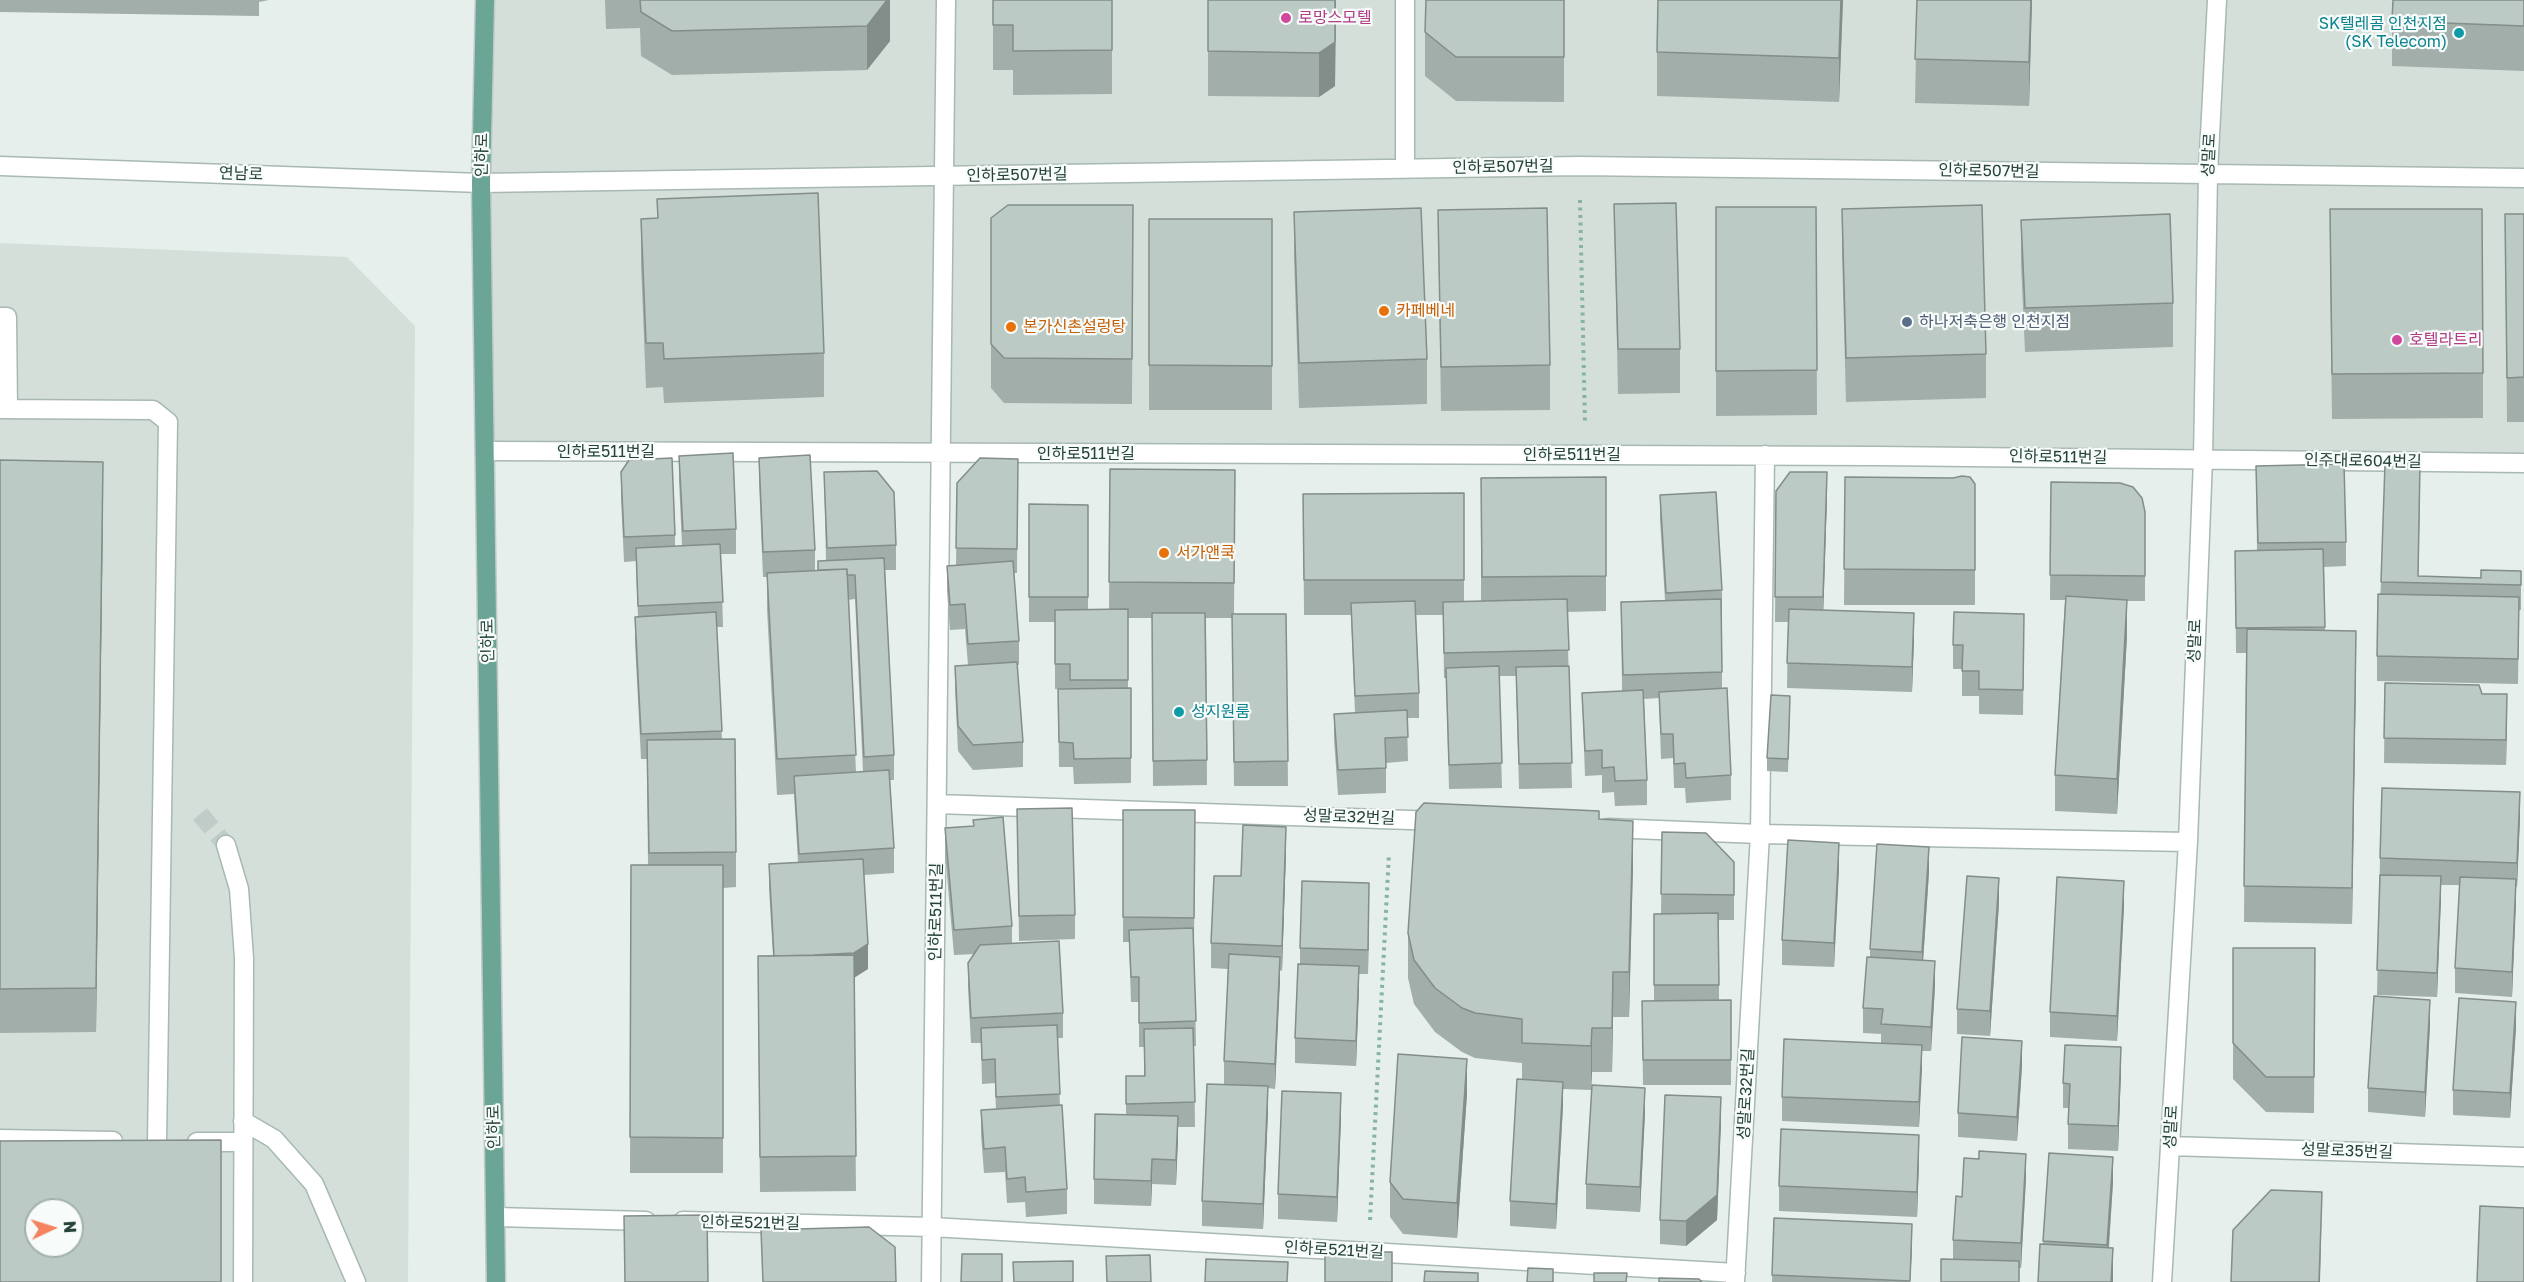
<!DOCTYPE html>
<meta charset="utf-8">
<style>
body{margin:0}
#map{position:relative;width:2524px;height:1282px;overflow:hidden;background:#e6efeb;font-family:"Golos Text",sans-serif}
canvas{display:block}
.north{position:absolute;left:24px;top:1198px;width:60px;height:60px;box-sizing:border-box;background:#f7fbf9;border:2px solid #a3b1ad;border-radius:50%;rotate:86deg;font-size:16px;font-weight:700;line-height:24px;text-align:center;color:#24423a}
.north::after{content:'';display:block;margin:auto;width:21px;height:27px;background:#f4845f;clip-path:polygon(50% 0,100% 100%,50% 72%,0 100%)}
</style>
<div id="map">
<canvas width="2524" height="1282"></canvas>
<div class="north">N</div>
</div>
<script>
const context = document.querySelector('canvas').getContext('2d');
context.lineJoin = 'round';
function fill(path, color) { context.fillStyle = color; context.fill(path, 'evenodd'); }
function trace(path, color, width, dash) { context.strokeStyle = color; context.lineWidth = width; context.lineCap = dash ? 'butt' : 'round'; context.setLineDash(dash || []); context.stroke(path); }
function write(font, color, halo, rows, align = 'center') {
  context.font = font + ' "Golos Text","Noto Sans KR",sans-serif'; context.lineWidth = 4.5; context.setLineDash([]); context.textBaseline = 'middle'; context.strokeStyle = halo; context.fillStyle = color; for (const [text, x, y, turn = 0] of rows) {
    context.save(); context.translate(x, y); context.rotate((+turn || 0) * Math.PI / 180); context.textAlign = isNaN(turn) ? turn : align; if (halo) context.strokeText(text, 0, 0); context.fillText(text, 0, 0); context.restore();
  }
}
const built = new Path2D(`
 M485 0H2524V458L485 451Z
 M0 243 347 257 415 326 408 1282H0ZM36 1210H72V1246H36Z`);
const minorTunnel = new Path2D(`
 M200 814 226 845`);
const path = new Path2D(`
 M1580 200 1585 423
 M1370 1220 1389 853`);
const minor = new Path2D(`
 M0 166 481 183 1579 166 2524 178
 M1405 167V0
 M0 317H7L8 409
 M0 409 153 410 168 422 157 1142
 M485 451 1877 456 2524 463
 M937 804 1439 821
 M1608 828 1760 834 2188 842
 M226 845 239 889 244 958 243 1282
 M243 1121 274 1139 314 1184 356 1282
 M0 1139 113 1141
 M197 1142H243
 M2170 1146 2524 1157
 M496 1217 646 1221
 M683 1221 932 1227 1736 1273
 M931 1282 946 0
 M1735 1282 1760 834 1765 455
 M2162 1282 2188 842 2203 459 2208 174 2217 0`);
const major = new Path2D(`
 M485 0 481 183 496 1282`);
const wall = new Path2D(`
 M0 0H269L259 2V16L0 12Z
 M605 0H890V41L867 70 672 75 641 56 640 28 606 29Z
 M993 0H1112V94L1013 95V70H993Z
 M1208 0H1336L1335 86 1319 97 1208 96Z
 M1564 0V102L1456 101 1425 76V32Z
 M1658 0H1843L1839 102 1657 96V52Z
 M1917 0H2032L2029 106 1915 103Z
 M2524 0V71L2392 66V21Z
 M657 199 824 353V397L664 403 663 387 646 388 641 264V219H657Z
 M1614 204 1680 349V393L1618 394Z
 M1133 205 1132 404 1004 403 991 388V218Z
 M1716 207H1816L1817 415 1716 416Z
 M1842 209 1986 354V398L1846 402 1842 253Z
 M1438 210 1550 365V410L1441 411Z
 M1294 212 1427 359V404L1299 408 1294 257Z
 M2505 214H2524V422H2507Z
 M1149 219H1272V410H1149Z
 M2021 220 2173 303V347L2025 352 2021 264Z
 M2330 254 2483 373V418L2332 419Z
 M679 456 736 529V554H721L723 627H716L722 739 736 852V887L723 888V1173H630L631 865H648L647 759H641L635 642V617H638L636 561 624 562 621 497V472L675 535V546H682L679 481Z
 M759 458 815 550V571H818V561H826L824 472 896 545V570H885L894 755V780H890L894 848V873L864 875 868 969 854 977 856 1191 760 1192 758 991 773 956 769 889V864L798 862 794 794 777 795 767 609V577H763L759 482ZM855 599 863 772H856L848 600Z
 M1018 459 1017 573H1014L1019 641V665H1017L1023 742V767L973 770 958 751 955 690V666L968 665 965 629 950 630 947 591V566L956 565 957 483Z
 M0 460 103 506 96 1032 0 1033Z
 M2256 466 2346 542V566L2324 567 2325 631 2356 667 2352 924 2244 922 2246 653H2236L2235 551H2257Z
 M1110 469 1235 470 1234 614H1286L1288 786H1234L1232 618H1206L1207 785 1153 786 1152 618H1128V688H1131V783L1074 784 1073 767H1059L1058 689 1070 688 1055 689V622H1029V504L1088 505V610H1109Z
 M1606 477V611L1567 612 1572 788 1519 789 1516 676H1499L1502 788 1449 789 1446 678H1444L1443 615H1416L1419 693V718H1407L1408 761 1386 763V793L1338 795 1334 739V714L1355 713 1351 615H1304L1303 494 1464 493V601H1481V478Z
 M1845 477 1975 484V605H1844Z
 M2051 482 2145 512V601H2127V636L2117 814 2055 811V775L2065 600H2050Z
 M2420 488 2418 576 2481 578 2521 571V610H2519L2518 684 2377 681V656L2381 582Z
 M1776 491 1827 496 1823 610 1914 638 1912 692 1787 688 1788 622H1775Z
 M1660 495 1722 590V689L1731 775V800L1686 803 1685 788H1674L1673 758 1661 759 1659 698 1644 699 1647 780V805L1615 806 1614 792 1602 793V775L1585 776 1582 693 1622 691 1621 602 1665 600 1660 520Z
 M2024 639 2023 715 1979 714V696H1962V669H1953V645Z
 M2385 683 2482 694 2507 719 2506 765 2384 763Z
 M1790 709 1788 772 1767 771V758Z
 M1017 809 1075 915V939L1019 941Z
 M1123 810H1195L1194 943 1196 1046H1194L1195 1127H1178L1176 1185 1152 1184 1151 1206 1094 1204V1179L1126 1114V1076H1144V1047H1139V1002H1131L1129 942H1123Z
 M2520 817 2517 887H2516L2512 997 2455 993V968L2460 885H2441L2437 997 2377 995 2380 858Z
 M1599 819 1633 866 1629 1017H1613L1612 1072H1592L1591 1090 1563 1089V1106L1556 1229 1510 1226V1201L1522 1079V1063L1475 1058 1462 1052 1435 1032 1414 1004 1408 978V933Z
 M973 826 1012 926V944L1063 1013V1038H1057L1060 1106 1067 1189V1214L1026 1217 1025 1202 1007 1203 1005 1172 984 1173 981 1135V1110H996L995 1083 982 1084 981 1043H971L968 988V963L975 954 954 955 945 853V828Z
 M1662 832 1734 886V920H1719V1001L1731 1000V1085H1643L1642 1001H1654V914H1661Z
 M1286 852 1282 971 1280 970 1275 1089 1268 1088V1111L1263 1229 1202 1226V1201L1224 1084V1061L1228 969 1211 968V943L1241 876Z
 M1839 868 1834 967 1782 965V940Z
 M1929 872 1923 960 1935 986 1931 1051H1922L1919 1127 1782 1121V1097L1881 1044V1034L1863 1033V1008L1870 957V949Z
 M1999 903 1990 1036 1957 1034V1009Z
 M2124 906 2117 1041 2050 1037V1012Z
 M1369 908 1368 974H1359L1356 1066 1295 1063V1038L1300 964V948Z
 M2233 948H2315L2314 1113 2266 1112 2233 1079Z
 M2430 1025 2425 1117 2368 1112V1088Z
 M2516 1027 2510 1118 2453 1115V1090Z
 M2022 1066 2017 1141 1958 1137V1113Z
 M2121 1072 2118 1151 2068 1149V1108H2063V1083Z
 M1467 1094 1457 1238 1403 1234 1390 1217V1182Z
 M1645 1113 1640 1212 1586 1209V1184Z
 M1341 1118 1337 1222 1278 1219V1194Z
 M1721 1122 1717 1220 1686 1246 1660 1244V1220Z
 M2049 1153 2113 1182 2109 1248 2113 1282 2043 1244Z
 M1919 1160 1917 1217 1779 1211V1186Z
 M2026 1178 2021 1268H2019V1282L1953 1260V1240L1962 1197Z
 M1774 1218 1912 1248 1910 1282H1772Z`);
const shadedWall = new Path2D(`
 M887 0H890V41L867 70V26Z
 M1336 0 1335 86 1319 97V53Z
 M1841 0H1843L1839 102V58Z
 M2031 0H2032L2029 106V62Z
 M103 462V506L96 1032V988Z
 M2420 463V488L2418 583Z
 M1827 472V496L1823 622V597Z
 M2127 600V636L2117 814V779Z
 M1914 613V638L1912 692V667Z
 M2356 631V667L2352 924V888Z
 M2507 694V719L2506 765V740Z
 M2520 792V817L2517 887V863Z
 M1633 821V866L1629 1017V972Z
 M1286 827V852L1282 971V946Z
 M1839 843V868L1834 967V943Z
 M1929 847V872L1922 977V952Z
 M2441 876V901L2437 997V973Z
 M1999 878V903L1990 1036V1011Z
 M2516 879V904L2512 997V972Z
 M2124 881V906L2117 1041V1016Z
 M1369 883V908L1368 974V950Z
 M868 944V969L854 978V953Z
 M1280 957V981L1275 1089V1064Z
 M1935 961V986L1931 1051V1027Z
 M1359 966V991L1356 1066V1041Z
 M1613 972V1017L1612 1072V1028Z
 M2430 1000V1025L2425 1117V1092Z
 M2516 1002V1027L2510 1118V1093Z
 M1592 1028V1072L1591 1090V1046Z
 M2022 1041V1066L2017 1141V1117Z
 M1922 1045V1070L1919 1127V1102Z
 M2121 1047V1072L2118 1151V1126Z
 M1467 1059V1094L1457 1238V1203Z
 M1563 1082V1106L1556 1229V1204Z
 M1268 1086V1111L1263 1229V1204Z
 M1645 1088V1113L1640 1212V1187Z
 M1341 1093V1118L1337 1222V1197Z
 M1721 1097V1122L1717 1220 1686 1246V1221Z
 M1178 1116V1141L1176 1185V1160Z
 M1919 1135V1160L1917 1217V1192Z
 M2026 1154V1178L2021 1268V1243Z
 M2113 1157V1182L2107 1269V1245Z
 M1152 1159V1184L1151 1206V1181Z
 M2322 1192 2320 1282H2319Z
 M1912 1224V1248L1910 1282Z
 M2113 1248V1282H2111Z`);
const building = new Path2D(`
 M640 0H887L867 26 672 31 641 12Z
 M993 0H1112V50L1013 51V25H993Z
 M1208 0H1335V42L1319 53 1208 51Z
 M1426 0H1564V57H1456L1425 32Z
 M1658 0H1841L1839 58 1657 52Z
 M1917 0H2031L2029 62 1915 59Z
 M2393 0H2524V26L2392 21Z
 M818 193 824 353 664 359 663 343H646L641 219 658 218 657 199Z
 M1676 203 1680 349H1618L1614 204Z
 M1008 205H1133L1132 359 1004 358 991 344V218Z
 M1982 205 1986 354 1846 358 1842 209Z
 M1716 207H1816L1817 370 1716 371Z
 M1421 208 1427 359 1299 363 1294 212Z
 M1547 208 1550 365 1441 367 1438 210Z
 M2330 209H2482L2483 373 2332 374Z
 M2170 214 2173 303 2025 308 2021 220Z
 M2505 214H2524V377L2507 378Z
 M1149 219H1272V366L1149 365Z
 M733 453 736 529 683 531 679 456Z
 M810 455 815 550 763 552 759 458Z
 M672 458 675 535 624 537 621 472 629 460Z
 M980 458 1018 459 1017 549 956 548 957 483Z
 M0 460 103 462 96 988 0 989Z
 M2385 463H2420L2418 576 2481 578V570L2521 571V585L2381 582Z
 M2344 464 2346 542 2258 543 2256 466Z
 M1110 469 1235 470 1234 583 1109 582Z
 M877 471 894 492 896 545 827 548 824 472Z
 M1790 472H1827L1823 597H1775L1776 491Z
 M1962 476 1970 477 1975 484V570L1844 569 1845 477 1953 478Z
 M1606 477V576L1482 577 1481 478Z
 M2051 482 2120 483 2133 487 2142 498 2145 512V576L2050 575Z
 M1716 492 1722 590 1666 593 1660 495Z
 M1464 493V580H1304L1303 494Z
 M1029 504 1088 505V597H1029Z
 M720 544 723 602 638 606 636 548Z
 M2323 549 2325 627 2236 628 2235 551Z
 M884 558 894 755 864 757 855 575H847V569L818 570V561Z
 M1013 561 1019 641 968 644 965 604 950 605 947 566Z
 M847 569 856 755 777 759 767 573Z
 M2378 594 2519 597 2518 659 2377 656Z
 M2066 596 2127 600 2117 779 2055 775Z
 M1567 599 1569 650 1444 653 1443 602Z
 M1721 599 1722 672 1623 675 1621 602Z
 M1415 601 1419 693 1355 696 1351 603Z
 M1128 609V680H1070V664H1055V610Z
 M1789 609 1914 613 1912 667 1787 663Z
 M716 612 722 731 641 734 635 617Z
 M1954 612 2024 614 2023 690 1979 689V671H1962L1963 645H1953Z
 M1152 613H1205L1207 760 1153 761Z
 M1232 614H1286L1288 761 1234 762Z
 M2247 629 2356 631 2352 888 2244 886Z
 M1017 662 1023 742 973 745 958 726 955 666Z
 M1499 666 1502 763 1449 765 1446 668Z
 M1569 666 1572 763 1519 764 1516 667Z
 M2385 683 2479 685 2482 694H2507L2506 740 2384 738Z
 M1131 688V758L1074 759 1073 743 1059 742 1058 689Z
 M1727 688 1731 775 1686 778 1685 763 1674 764 1673 734H1661L1659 692Z
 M1643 690 1647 780 1615 781 1614 767 1602 768V750L1585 751 1582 693Z
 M1771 695 1790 696 1788 759 1767 758Z
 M1407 710 1408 737 1385 738 1386 768 1338 770 1334 714Z
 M735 739 736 852 649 853 647 740Z
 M889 770 894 848 799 854 794 776Z
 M2382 788 2520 792 2517 863 2380 858Z
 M1424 803 1599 811V819L1633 821 1629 972H1613L1612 1028H1592L1591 1046 1522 1043V1019L1475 1013 1462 1008 1435 988 1414 960 1408 933 1416 812Z
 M1072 808 1075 915 1019 916 1017 809Z
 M1123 810H1195L1194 918 1123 917Z
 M1003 817 1012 926 954 930 945 828 974 826 973 820Z
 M1243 825 1286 827 1282 946 1211 943 1214 876H1241Z
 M1662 832 1706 833 1734 862V895L1661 894Z
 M1788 840 1839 843 1834 943 1782 940Z
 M1877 844 1929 847 1922 952 1870 949Z
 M863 859 868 944 854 953 814 955 774 956 769 864Z
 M631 865H723V1138L630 1137Z
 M2380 875 2441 876 2437 973 2377 970Z
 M1967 876 1999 878 1990 1011 1957 1009Z
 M2057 877 2124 881 2117 1016 2050 1012Z
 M2460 877 2516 879 2512 972 2455 968Z
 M1302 881 1369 883 1368 950 1300 948Z
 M1718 913 1719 985H1654V914Z
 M1193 928 1196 1021 1139 1023V977H1131L1129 930Z
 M1059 941 1063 1013 971 1018 968 963 980 945Z
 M2233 948H2315L2314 1077H2266L2233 1043Z
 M1229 954 1280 957 1275 1064 1224 1061Z
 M854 955 856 1156 760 1157 758 956Z
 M1867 957 1935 961 1931 1027 1881 1024 1883 1009 1863 1008Z
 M1298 964 1359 966 1356 1041 1295 1038Z
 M2374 996 2430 1000 2425 1092 2368 1088Z
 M2459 998 2516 1002 2510 1093 2453 1090Z
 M1731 1000V1060H1643L1642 1001Z
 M1057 1025 1060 1094 996 1097 995 1059 982 1060 981 1028Z
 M1193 1028 1195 1102 1126 1104V1076H1145L1144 1029Z
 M1962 1037 2022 1041 2017 1117 1958 1113Z
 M1784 1039 1922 1045 1919 1102 1782 1097Z
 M2065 1045 2121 1047 2118 1126 2068 1124 2070 1084 2063 1083Z
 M1398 1054 1467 1059 1457 1203 1403 1199 1390 1182Z
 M1517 1079 1563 1082 1556 1204 1510 1201Z
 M1207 1084 1268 1086 1263 1204 1202 1201Z
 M1592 1085 1645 1088 1640 1187 1586 1184Z
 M1282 1091 1341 1093 1337 1197 1278 1194Z
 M1665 1095 1721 1097 1717 1195 1686 1221 1660 1220Z
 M1062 1105 1067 1189 1026 1192 1025 1177 1007 1179 1005 1147 984 1149 981 1110Z
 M1095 1114 1178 1116 1176 1160 1152 1159 1151 1181 1094 1179Z
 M1781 1129 1919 1135 1917 1192 1779 1186Z
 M221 1140V1282H0V1141ZM36 1210H72V1246H36Z
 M1979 1151 2026 1154 2021 1243 1953 1240 1956 1196 1962 1197 1964 1158 1979 1159Z
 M2049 1153 2113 1157 2107 1245 2043 1241Z
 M2271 1190 2322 1192 2319 1282H2231L2233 1230Z
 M2480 1206 2524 1208V1282H2477Z
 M707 1215 708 1282H625L624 1216Z
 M1774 1218 1912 1224 1910 1281 1772 1275Z
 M869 1227 895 1247 896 1282H763L761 1230Z
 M2040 1244 2113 1248 2111 1282H2038Z
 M1325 1252H1392V1282H1325Z
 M962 1254H1002V1282H961Z
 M1150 1255 1151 1282H1107L1106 1256Z
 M1206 1259 1288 1262 1287 1282H1205Z
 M1941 1259 2019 1261V1282H1941Z
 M1073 1261V1282H1014L1013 1262Z
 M1528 1268 1553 1269V1282H1527Z
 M1425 1271 1478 1273V1282H1424Z
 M1594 1273H1627L1626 1282H1594Z
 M1659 1278 1699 1279 1702 1282H1659Z`);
const markers = [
 [1286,18,6,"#d1479c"],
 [2459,33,6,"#0f9aa8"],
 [1384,311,6,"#e8710a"],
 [1907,322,6,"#5c6f8a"],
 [1011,327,6,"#e8710a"],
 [2397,340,6,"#d1479c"],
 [1164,553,6,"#e8710a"],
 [1179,712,6,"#0f9aa8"]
];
const hotelNames = [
 ["로망스모텔",1298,18],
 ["호텔라트리",2409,340]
];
const cultureNames = [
 ["SK텔레콤 인천지점",2447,24],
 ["(SK Telecom)",2447,42],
 ["성지원룸",1191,712,"left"]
];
const streetNames = [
 ["인하로",482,155,-89],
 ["성말로",2209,155,-87],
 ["인하로507번길",1503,167,-1],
 ["인하로507번길",1989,171,1],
 ["연남로",241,174,2],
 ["인하로507번길",1017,175,-1],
 ["인하로511번길",606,452],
 ["인하로511번길",1086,454],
 ["인하로511번길",1572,455],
 ["인하로511번길",2058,457,1],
 ["인주대로604번길",2363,461,1],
 ["인하로",488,641,-91],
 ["성말로",2195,641,-88],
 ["성말로32번길",1349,817,2],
 ["인하로511번길",936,912,-89],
 ["성말로32번길",1746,1094,-87],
 ["인하로",494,1127,-91],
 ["성말로",2171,1127,-87],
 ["성말로35번길",2347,1151,2],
 ["인하로521번길",750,1223,1],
 ["인하로521번길",1334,1250,3]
];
const foodNames = [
 ["카페베네",1396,311],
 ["본가신촌설렁탕",1023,327],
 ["서가앤쿡",1176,553]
];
const serviceNames = [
 ["하나저축은행 인천지점",1919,322]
];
fill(built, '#d4dfda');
trace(minorTunnel, '#bfccc8', 18, [18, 9]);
trace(minor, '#a8b8b2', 21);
trace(major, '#c2cac8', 21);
trace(path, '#86b3a5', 4, [3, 4.5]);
trace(minor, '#fff', 18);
trace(major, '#6aa596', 18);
fill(wall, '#a1aea9');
fill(shadedWall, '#838d89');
fill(building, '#bbcac4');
trace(building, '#838d89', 1.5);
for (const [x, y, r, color] of markers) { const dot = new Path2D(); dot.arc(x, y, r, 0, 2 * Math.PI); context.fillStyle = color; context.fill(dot); trace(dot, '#f7fbf9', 2); }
write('16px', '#b23c85', '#f7fbf9', hotelNames, 'left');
write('16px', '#0d838f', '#f7fbf9', cultureNames, 'right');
write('16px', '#24423a', '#f7fbf9', streetNames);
write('16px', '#c56008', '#f7fbf9', foodNames, 'left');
write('16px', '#4e5e75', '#f7fbf9', serviceNames, 'left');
</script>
